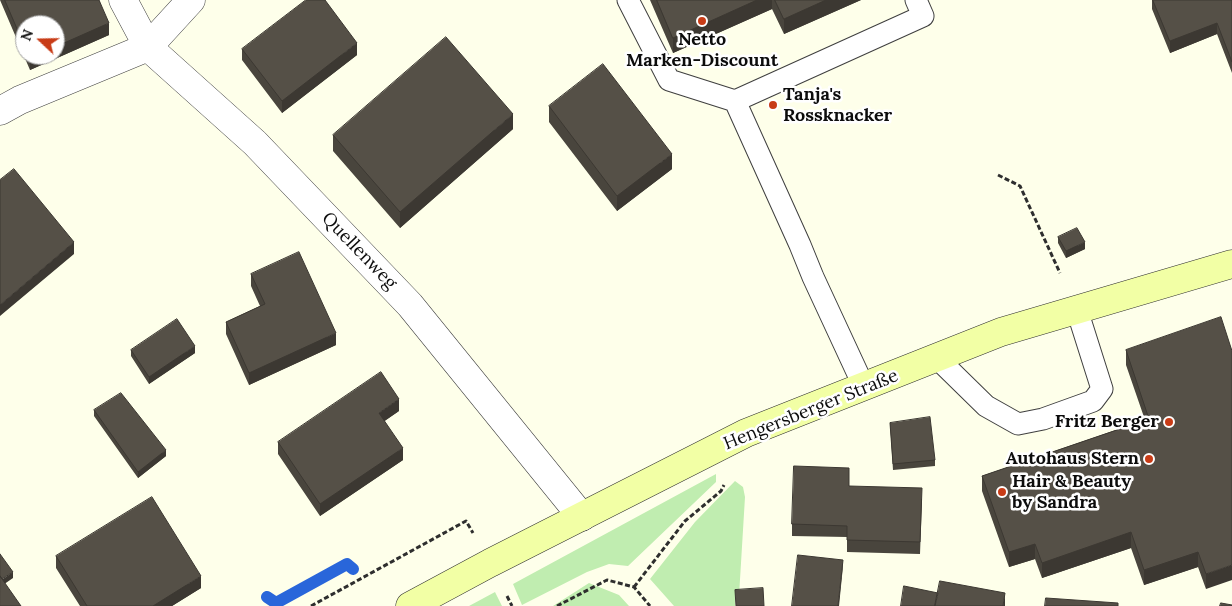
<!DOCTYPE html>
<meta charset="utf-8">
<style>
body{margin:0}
#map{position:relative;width:1232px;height:606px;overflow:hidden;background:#feffea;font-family:Lora,serif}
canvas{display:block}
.north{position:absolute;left:15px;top:15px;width:50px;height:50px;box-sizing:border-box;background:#fff;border:1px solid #9e9e9e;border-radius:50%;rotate:291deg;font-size:14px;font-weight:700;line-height:20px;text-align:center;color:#0c0c0c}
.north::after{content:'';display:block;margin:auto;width:18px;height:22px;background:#c83c17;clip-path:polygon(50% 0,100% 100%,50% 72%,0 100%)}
</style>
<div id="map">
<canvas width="1232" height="606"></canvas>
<div class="north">N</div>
</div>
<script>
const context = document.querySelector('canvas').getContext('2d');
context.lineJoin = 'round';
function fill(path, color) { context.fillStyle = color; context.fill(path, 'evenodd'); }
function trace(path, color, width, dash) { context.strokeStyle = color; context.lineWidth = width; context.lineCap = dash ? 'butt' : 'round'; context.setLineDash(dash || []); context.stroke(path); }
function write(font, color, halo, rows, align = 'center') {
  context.font = font + ' Lora,serif'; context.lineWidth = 5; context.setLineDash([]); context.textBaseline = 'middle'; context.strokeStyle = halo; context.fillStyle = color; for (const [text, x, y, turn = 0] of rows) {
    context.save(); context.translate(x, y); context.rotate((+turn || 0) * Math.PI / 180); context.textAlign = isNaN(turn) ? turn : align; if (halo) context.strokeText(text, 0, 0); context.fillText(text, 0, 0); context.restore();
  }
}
const green = new Path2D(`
 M716 474V482L628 566 609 564 587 572 522 605 513 584Z
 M735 481 743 487 745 497 739 596H735V606H674L650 579 695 522Z
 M589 583 619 595 629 606H553Z
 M495 592 502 606H469Z`);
const stream = new Path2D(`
 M267 597 276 603 347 564 353 569`);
const path = new Path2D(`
 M998 175 1020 186 1060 273
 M634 587 685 521 721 491 724 485
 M507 596 512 606
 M311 606 466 521 473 533
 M557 606 607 580 634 587 650 606`);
const service = new Path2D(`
 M628 0 669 80 735 101
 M937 358 986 406 1018 424 1043 419 1093 401 1102 389 1077 310
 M864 387 813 277 800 245 735 101 923 16 916 0`);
const minor = new Path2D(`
 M123 0 148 47 255 143 410 305 582 517
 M0 111 20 100 148 47 191 0`);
const secondary = new Path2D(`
 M410 606 490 563 746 433 1001 332 1232 264`);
const wall = new Path2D(`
 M0 0H99L109 35 30 70ZM25 25 55 55H25Z
 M650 0H861L784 34 772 9 673 53Z
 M1152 0H1232V73L1217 34 1170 53 1152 9Z
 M242 49 357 55 282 113 242 60Z
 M549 106 672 169 617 211 549 122Z
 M513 129 400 228 333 151V135Z
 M1058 237 1085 249 1066 258 1058 243Z
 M251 274 336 345 249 385 226 334V322L260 306 251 286Z
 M1221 317 1206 589 1198 567 1144 585 1131 548 1042 578 1035 559 1009 567 982 491V476L1145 420 1126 365V350Z
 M131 350 195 353 149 384 131 356Z
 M94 410 166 456 138 478 94 416Z
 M399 411 384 421 403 460 320 516 278 454V442Z
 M890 423 935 460V466L893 470Z
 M849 486 922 499 920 554 847 552V537L792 536V524Z
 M56 556 201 588 172 606H80L56 568Z`);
const shadedWall = new Path2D(`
 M757 0H772V9L673 53V38Z
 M826 0H861L784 34V19Z
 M109 23V35L30 70V58L37 55H55V47Z
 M1217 23V34L1170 53V41Z
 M357 43V55L282 113V101Z
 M513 114V129L400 228V212Z
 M672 154V169L617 211V196Z
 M74 242V254L0 316V305Z
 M1085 242V249L1066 258V251Z
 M336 333V345L249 385V373Z
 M195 346V353L149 384V377Z
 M399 399V411L379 425V413Z
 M403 448V460L320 516V504Z
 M166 450V456L138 478V472Z
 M1131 532V548L1042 578V563Z
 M1035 544V559L1009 567V552Z
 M1198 552V567L1144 585V570Z
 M843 560V566L839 606H838Z
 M1232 565V580L1206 589V574Z
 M13 572V578L0 587V581Z
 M201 576V588L172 606H153Z
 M1005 593V606H1003Z`);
const building = new Path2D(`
 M5 0H99L109 23 55 47V25H25V47Z
 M306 0H325L357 43 282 101 242 49Z
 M657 0H757L673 38Z
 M775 0H826L784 19Z
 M1153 0H1232V62L1217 23 1170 41Z
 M446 37 513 114 400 212 333 135Z
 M28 55H37L30 58Z
 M603 64 672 154 617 196 549 106Z
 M14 169 74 242 0 305V180Z
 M1077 228 1085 242 1066 251 1058 237Z
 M299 252 336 333 249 373 226 322 265 304 251 274Z
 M1221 317 1232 351V565L1206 574 1198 552 1144 570 1131 532 1042 563 1035 544 1009 552 982 476 1149 419 1126 350Z
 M177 319 195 346 149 377 131 350Z
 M381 372 399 399 379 413 403 448 320 504 278 442Z
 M121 393 166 450 138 472 94 410Z
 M930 417 935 460 893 464 890 423Z
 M794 466 849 468V486L922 488 920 542 847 540V526L792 524Z
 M152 497 201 576 153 606H87L56 556Z
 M0 554 13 572 2 579 0 576Z
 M798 555 843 560 838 606H792Z
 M0 576 21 606H0Z
 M940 581 1005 593 1003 606H935Z
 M904 586 938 593 935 606H901Z
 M763 588 764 606H736L735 590Z
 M1046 598 1118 603V606H1045Z
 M1221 603 1232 605V606H1220Z`);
const markers = [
 [702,21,5,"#c83c17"],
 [773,105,5,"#c83c17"],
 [1169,422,5,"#c83c17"],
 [1149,459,5,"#c83c17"],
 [1002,492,5,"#c83c17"]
];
const poiNames = [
 ["Netto",702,40,"center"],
 ["Marken-Discount",702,61,"center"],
 ["Tanja's",783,95],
 ["Rossknacker",783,116],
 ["Fritz Berger",1159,422,"right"],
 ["Autohaus Stern",1139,459,"right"],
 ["Hair & Beauty",1012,482],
 ["by Sandra",1012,503]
];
const streetNames = [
 ["Quellenweg",359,251,46],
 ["Hengersberger Straße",811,410,-22]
];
fill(green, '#c0edb0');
trace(stream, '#2966da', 12);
trace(service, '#3f3f3f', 23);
trace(minor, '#3f3f3f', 29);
trace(secondary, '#2e2e2e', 29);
trace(path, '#2e2e2e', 3, [5, 2.5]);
trace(service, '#fff', 21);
trace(minor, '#fff', 28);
trace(secondary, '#f2ffa5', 28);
fill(wall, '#49453d');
fill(shadedWall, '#3c3832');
fill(building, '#555047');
trace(building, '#3c3832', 1);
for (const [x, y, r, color] of markers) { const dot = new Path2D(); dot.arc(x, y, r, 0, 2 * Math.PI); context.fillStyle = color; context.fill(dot); trace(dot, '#fff', 2); }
write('bold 18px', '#0c0c0c', '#fff', poiNames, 'left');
write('18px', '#0c0c0c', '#fff', streetNames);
</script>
